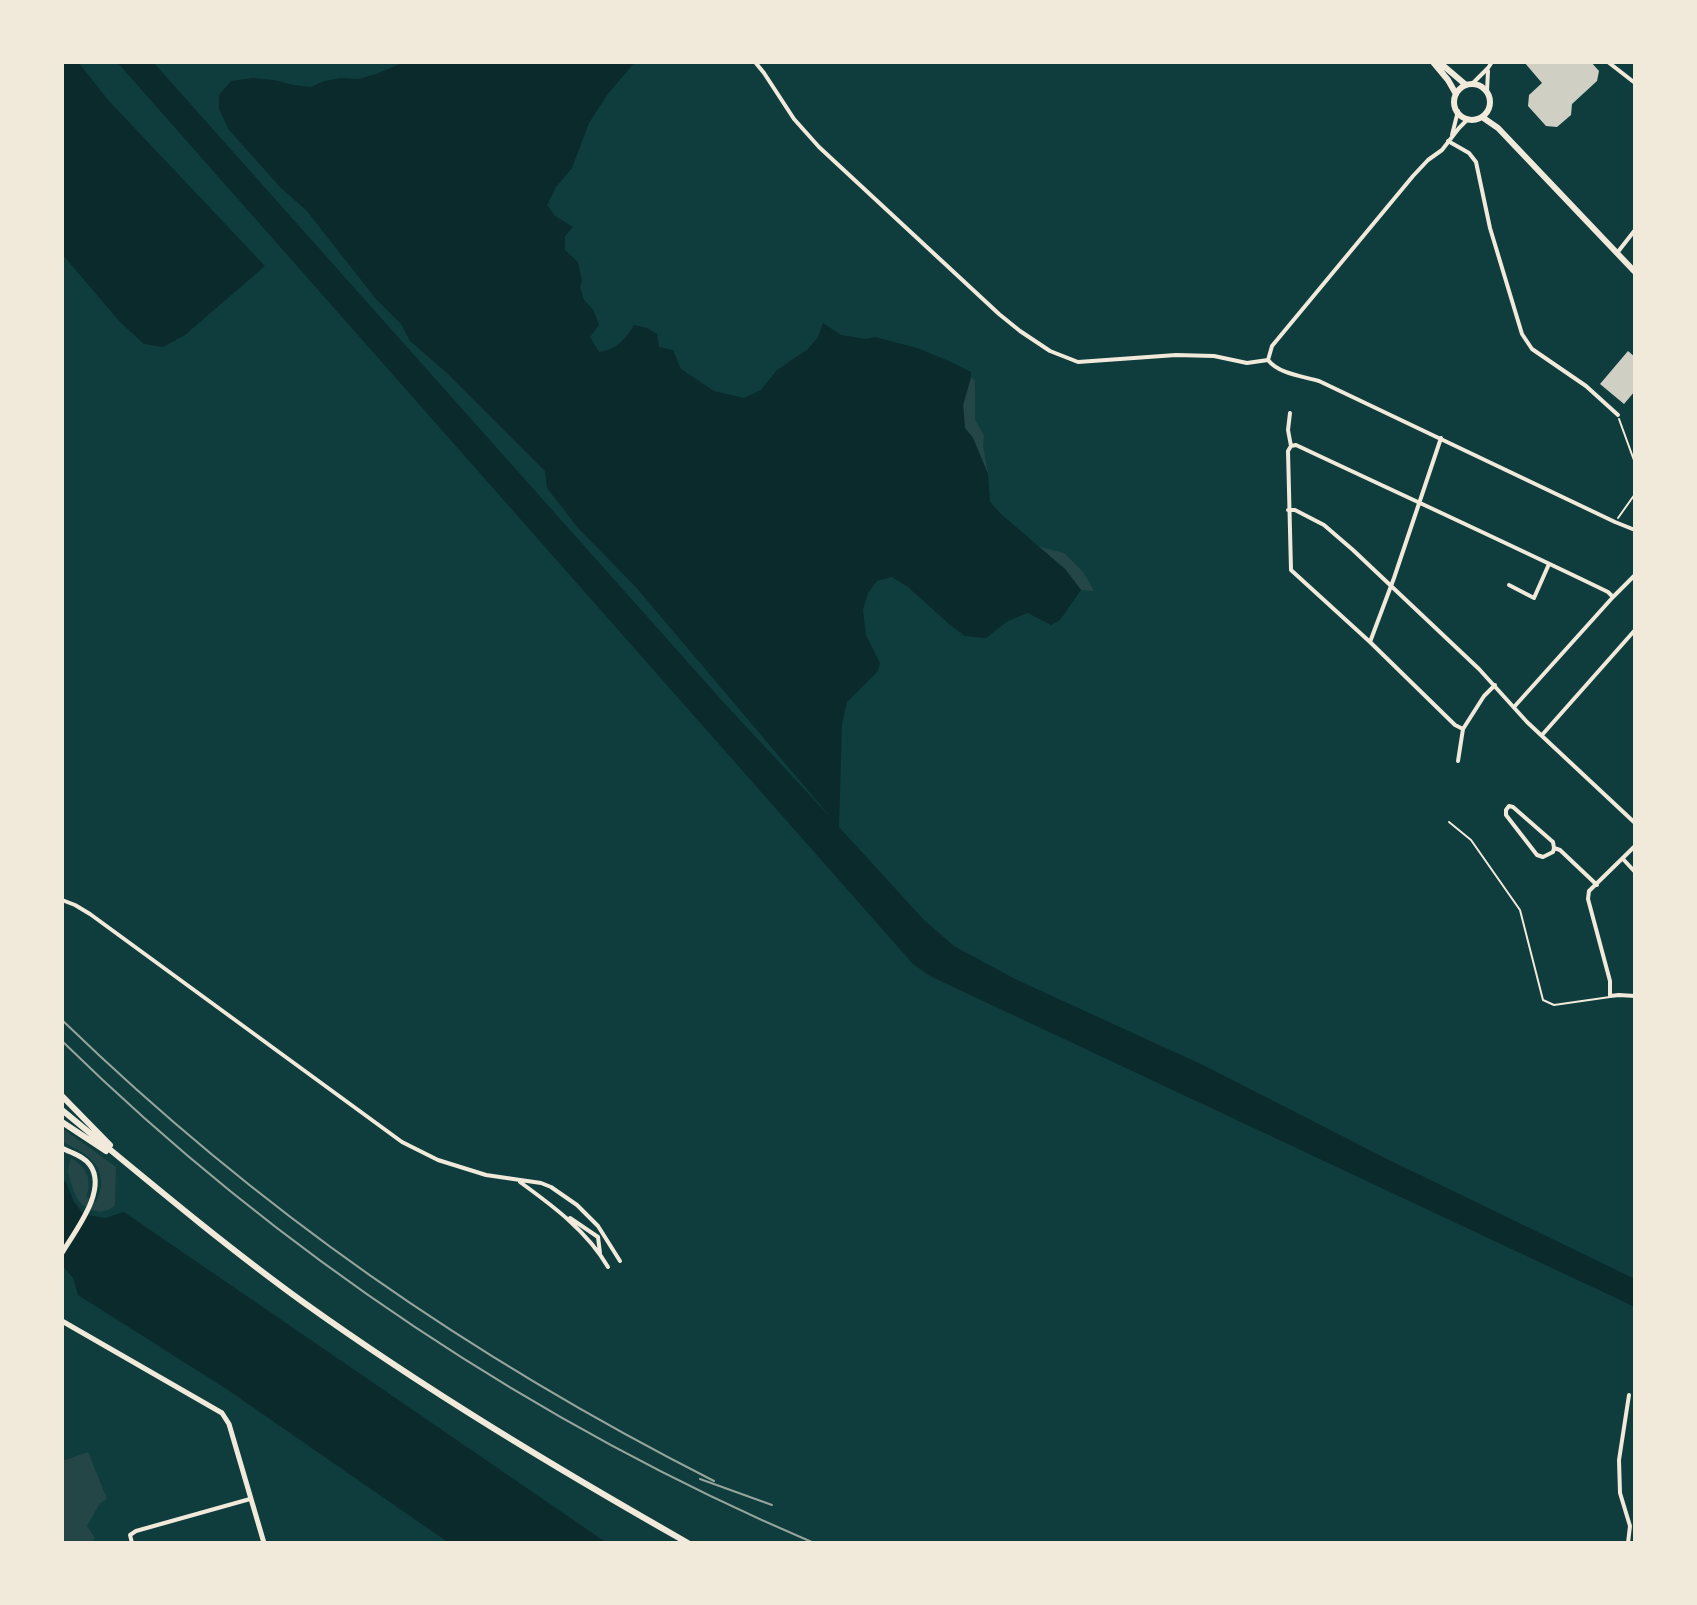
<!DOCTYPE html>
<style>
body{margin:0}
#map{position:relative;width:1697px;height:1605px;overflow:hidden;background:#0f3d3e;font-family:Literata,serif}
canvas{display:block}
.frame{position:absolute;inset:0;border:64px solid #f1e9da;pointer-events:none}
</style>
<div id="map">
<canvas width="1697" height="1605"></canvas>
<div class="frame"></div>
</div>
<script>
const context = document.querySelector('canvas').getContext('2d');
context.lineJoin = 'round';
function fill(path, color) { context.fillStyle = color; context.fill(path, 'evenodd'); }
function trace(path, color, width, dash) { context.strokeStyle = color; context.lineWidth = width; context.lineCap = dash ? 'butt' : 'round'; context.setLineDash(dash || []); context.stroke(path); }
const green = new Path2D(`
 M971 377 975 381V420L984 435 983 446 988 474 973 438 965 428 963 405Z
 M1037 546 1064 553 1083 572 1094 591 1081 590 1065 569Z
 M62 1128 116 1167 115 1205C105 1215 89 1213 80 1202 75 1198 69 1177 68 1171 68 1167 70 1162 71 1158 86 1167 93 1179 86 1197L96 1202C112 1169 89 1154 62 1142Z
 M88 1452 107 1499 100 1503 87 1526 95 1538 92 1541 93 1543H62V1461Z`);
const water = new Path2D(`
 M62 62H78L109 101 265 266 185 335 163 347 144 344 120 322 62 254Z
 M117 62H153L725 704 833 820 634 585 578 528 547 488 545 471 448 374 410 341 401 324 376 299 306 210 281 188 229 130 219 109V95L231 81 253 78 274 80 293 85 311 87 324 81 341 78 359 79 376 74 400 64V62H635L607 95 589 123 572 168 556 187 547 205 555 216 573 227 565 236V250L578 262 582 281 580 287 584 300 593 309 599 325 590 337 599 352C616 350 626 339 634 325L647 328 657 334 659 347 673 350 681 369 714 391 744 398 761 390 777 370 808 349 818 337 823 323 841 335 866 339 875 337 917 348 949 361 971 372V377L963 405 965 428 973 438 988 474 990 502 1001 514 1065 569 1081 590 1060 620 1051 625 1028 613 1008 621 986 638 965 636 949 624 908 587 892 577 877 581 868 593 863 610 866 635 880 663 878 671 847 702 842 724 839 827 924 920 954 946 1015 979 1205 1066 1387 1159 1635 1279V1307L981 1000 930 976 913 964Z
 M62 1180 66 1182 73 1200 83 1214 105 1218 124 1212 607 1543H449L225 1388 78 1295 73 1278 62 1265Z`);
const building = new Path2D(`
 M1524 62H1591L1599 71 1597 81 1572 104 1571 115 1557 127 1546 126 1528 106 1529 95 1542 83Z
 M1628 351 1635 357V391L1624 404 1600 384Z`);
const path = new Path2D(`
 M1619 419 1635 463
 M1618 518 1635 494`);
const service = new Path2D(`
 M1449 822 1471 840 1520 910 1543 1000 1554 1005 1610 997`);
const minor = new Path2D(`
 M755 62 764 73 794 119 819 147 999 314 1020 331 1050 351 1078 362 1176 355 1214 356 1247 363 1268 360C1279 374 1302 376 1319 381L1615 522 1635 530
 M1608 62 1635 83
 M1472 84 1488 68 1492 62
 M1487 91 1488 71
 M1452 135 1458 111
 M1448 141 1469 153 1476 162 1490 228 1522 334 1532 349 1586 386 1618 415
 M1617 253 1635 230
 M1268 360 1272 346 1413 176 1428 160 1442 150 1459 128 1468 119
 M1290 413 1288 430 1291 446
 M1288 510H1295L1324 525 1353 550 1479 669 1527 722 1635 823
 M1509 585 1534 598 1549 564
 M1370 642 1394 578 1441 438
 M1495 685 1484 696 1463 729 1455 725 1370 642 1291 570 1288 451 1291 446 1296 445C1400 494 1505 542 1608 592L1613 597
 M1514 707 1613 597 1635 575
 M1542 735 1635 630
 M1458 761 1463 729
 M1635 846 1589 891 1588 899 1610 981V996L1619 995 1635 996
 M1554 848 1553 852 1543 857 1537 855 1506 815V810L1509 806 1513 807 1553 842 1554 848 1560 850 1597 885
 M1623 859 1635 872
 M62 900 75 905 90 914 402 1142 438 1160 486 1175 541 1183 551 1187 577 1205 598 1226 620 1261
 M520 1182C553 1206 587 1231 608 1267
 M570 1218 598 1237 600 1253
 M132 1543 130 1535 136 1531 250 1499
 M1628 1543 1630 1526 1620 1493 1619 1460 1629 1395`);
const tertiary = new Path2D(`
 M62 1148C71 1153 84 1156 90 1165 108 1190 75 1231 62 1253
 M62 1321 222 1413 229 1424 264 1543`);
const secondary = new Path2D(`
 M1433 62 1448 80 1456 94
 M1439 62 1466 85
 M1454 102a18 18 0 1 1 36 0a18 18 0 1 1-36 0Z
 M1482 117 1498 128 1635 272`);
const primary = new Path2D(`
 M62 1096 110 1145
 M62 1110C141 1175 220 1242 303 1302 426 1390 556 1468 688 1543
 M62 1122 106 1151`);
const rail = new Path2D(`
 M62 1020C259 1211 470 1357 714 1481
 M62 1041C277 1252 537 1425 814 1543
 M700 1479 772 1505`);
fill(green, '#244646');
fill(water, '#0a2a2b');
fill(building, '#cfcfc3');
trace(path, '#f1e9da', 2);
trace(service, '#f1e9da', 2);
trace(minor, '#f1e9da', 4);
trace(tertiary, '#f1e9da', 5);
trace(secondary, '#f1e9da', 6);
trace(primary, '#f1e9da', 6);
trace(rail, '#97a49c', 2);
</script>
